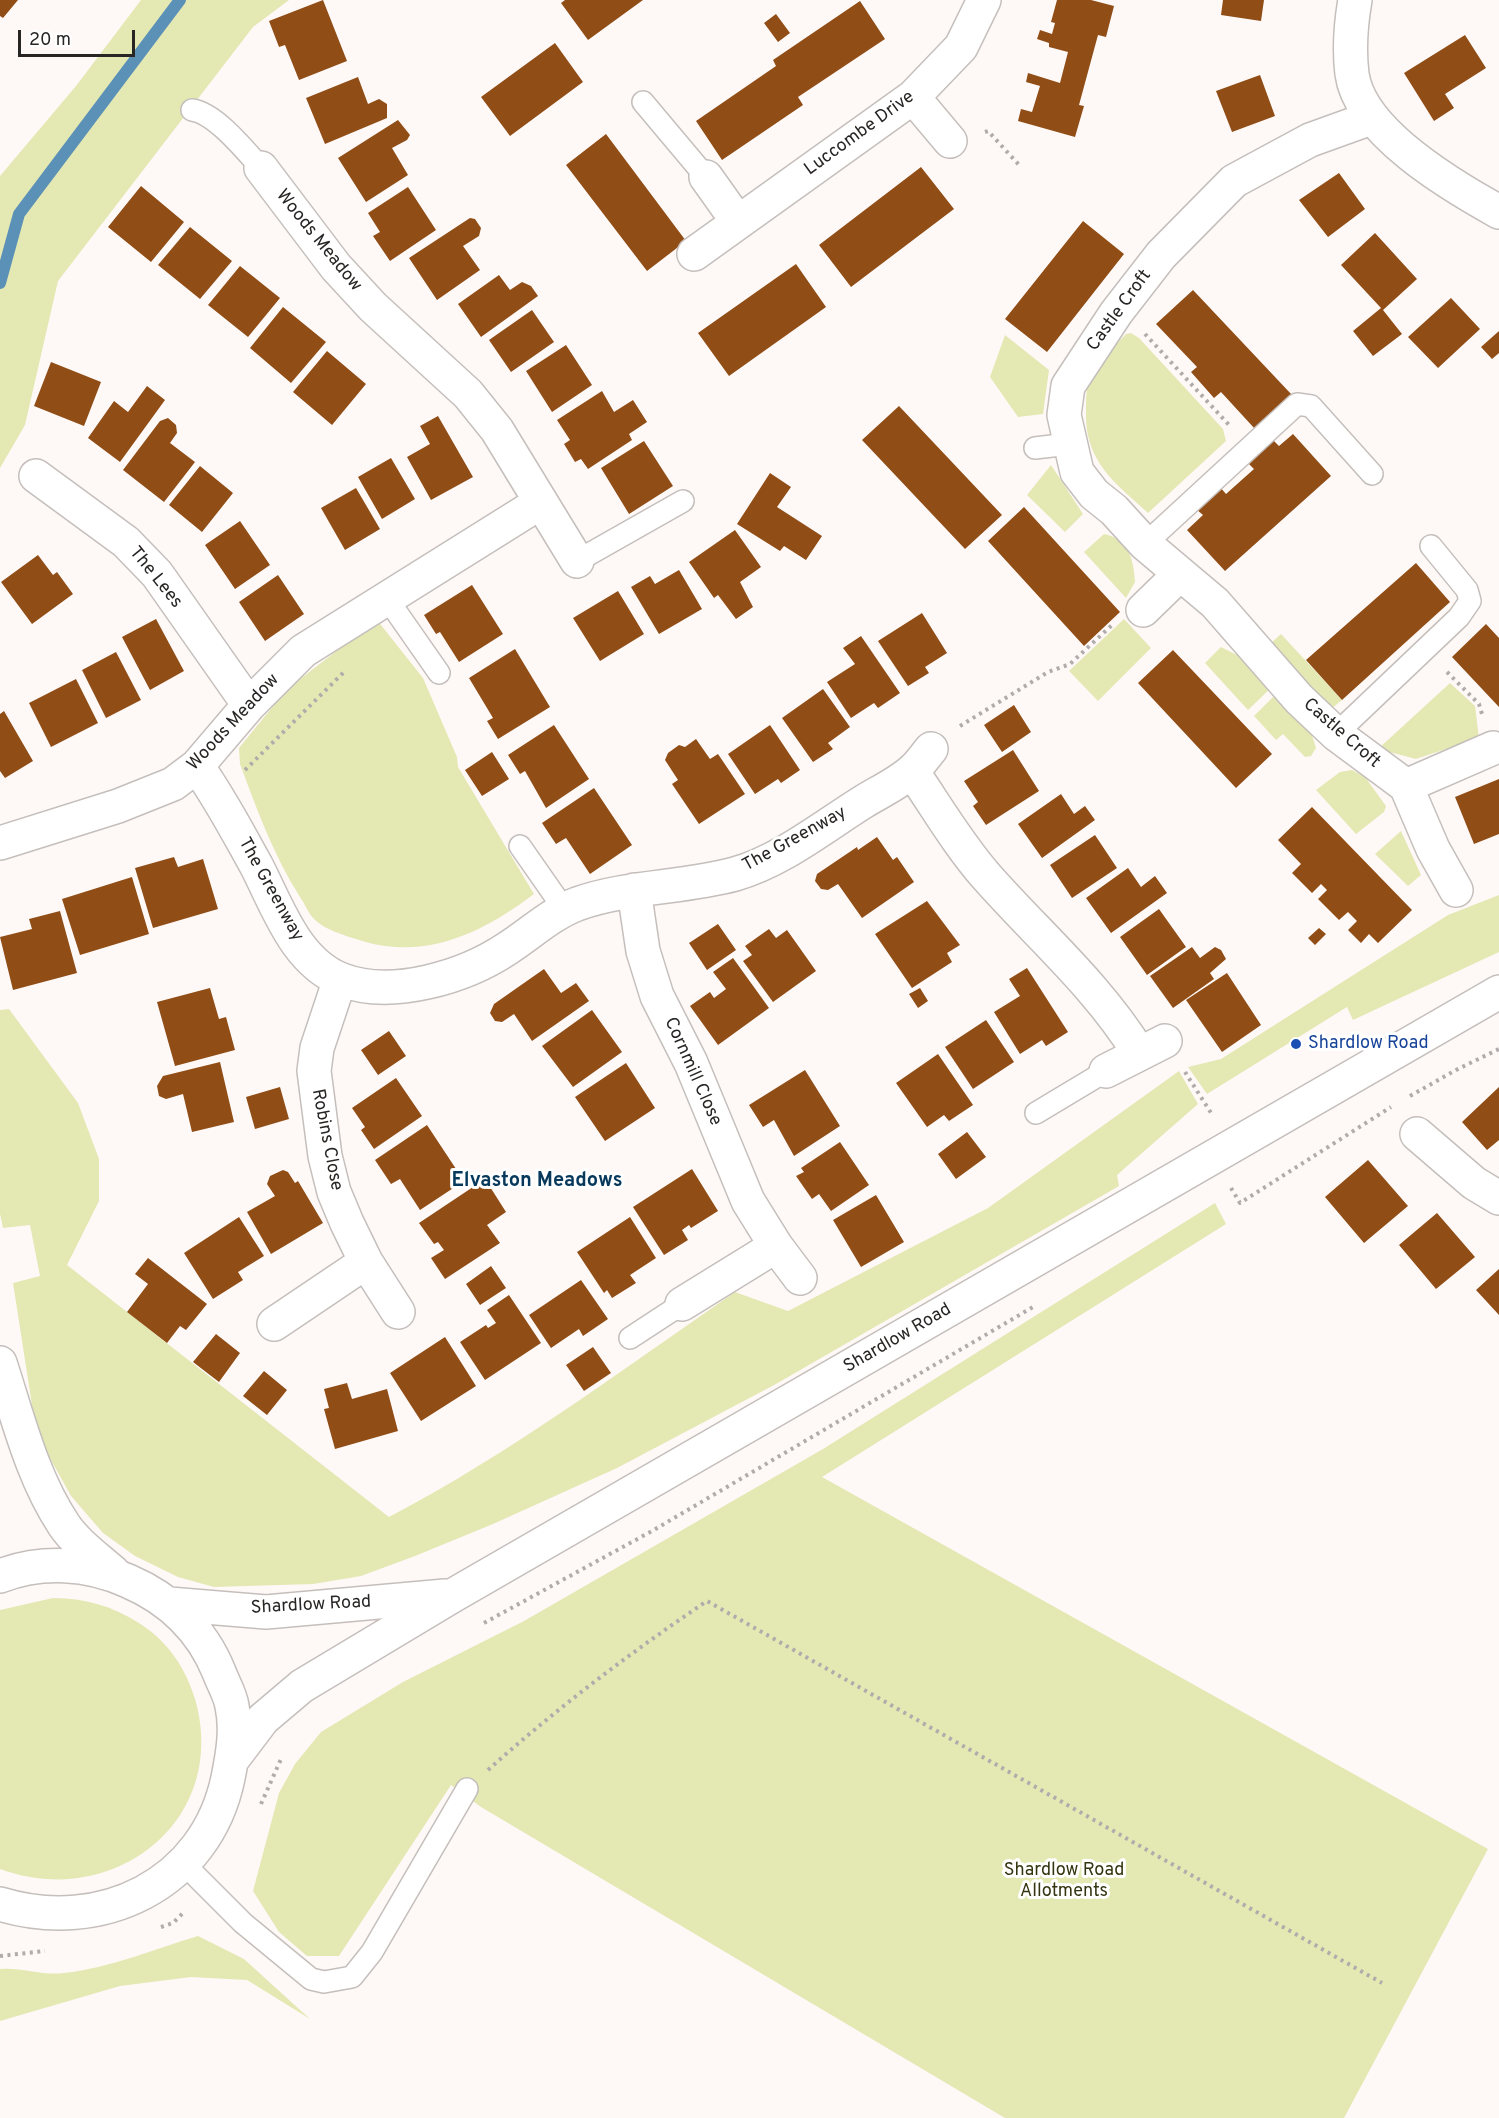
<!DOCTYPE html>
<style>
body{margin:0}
#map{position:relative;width:1499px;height:2118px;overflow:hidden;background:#fef9f7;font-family:Overpass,sans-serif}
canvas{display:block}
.scale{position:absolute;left:18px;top:30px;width:117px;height:27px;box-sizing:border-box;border:3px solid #282625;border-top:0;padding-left:8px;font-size:18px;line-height:21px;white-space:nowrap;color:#282625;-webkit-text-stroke:4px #fff;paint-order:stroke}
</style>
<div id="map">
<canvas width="1499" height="2118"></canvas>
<div class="scale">20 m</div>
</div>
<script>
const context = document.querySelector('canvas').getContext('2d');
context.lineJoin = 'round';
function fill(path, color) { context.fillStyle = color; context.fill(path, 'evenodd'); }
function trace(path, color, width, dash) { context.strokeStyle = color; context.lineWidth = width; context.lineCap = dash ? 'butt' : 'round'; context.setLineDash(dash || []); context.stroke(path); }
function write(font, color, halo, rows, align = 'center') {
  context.font = font + ' Overpass,sans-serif'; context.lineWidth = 6; context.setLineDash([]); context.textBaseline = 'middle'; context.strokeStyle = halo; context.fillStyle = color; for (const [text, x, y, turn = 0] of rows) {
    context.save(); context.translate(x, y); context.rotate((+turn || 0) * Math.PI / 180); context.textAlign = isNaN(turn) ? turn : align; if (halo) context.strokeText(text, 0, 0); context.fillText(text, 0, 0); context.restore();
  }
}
const green = new Path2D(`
 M141 0H289L253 27 58 281 25 425 0 468V176L76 86Z
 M1131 333 1139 338 1223 429 1226 441 1148 513C1114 482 1084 461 1086 410 1086 399 1086 383 1092 373 1099 359 1115 346 1126 334Z
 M1005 335 1049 370 1043 414 1018 417 990 377Z
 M1051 465 1083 514 1065 532 1027 495Z
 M1104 534C1128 539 1134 559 1135 582L1126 598 1084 552Z
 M1124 619 1151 648 1098 701 1069 671Z
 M377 620 423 678 457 757 458 767 534 894C481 934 423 962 356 939 343 935 326 930 315 920 309 915 305 904 300 897 274 856 257 810 240 764L239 748 287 689Z
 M1281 634 1342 700 1330 710 1271 643Z
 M1221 647 1245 659 1272 687 1248 710 1205 663Z
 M1450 683 1475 706 1479 738 1416 759 1378 749Z
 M1277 693 1310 729 1316 748 1311 756 1305 757 1283 734 1276 740 1254 716Z
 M1352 770 1365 777 1386 806 1384 812 1356 834 1316 790 1340 772Z
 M1401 831 1421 875 1408 886 1375 854Z
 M1499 895V952L1353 1020 1347 1007 1207 1094 1188 1067 1221 1059 1448 915Z
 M9 1009 78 1103 99 1159V1201L67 1265 389 1517C511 1453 622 1370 735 1292L788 1311 988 1208 1179 1071 1198 1104 1117 1175 1119 1186 776 1384 617 1468 493 1524 415 1556 361 1576 313 1584 214 1587 178 1577 135 1556 103 1533 71 1496 46 1451 34 1418 13 1283 40 1276 30 1225 3 1228 0 1214V1010Z
 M1215 1203 1226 1224 822 1477 1488 1849 1344 2118H1005L481 1807 451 1785 339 1956H307L279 1932 253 1891 279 1793 295 1764 321 1732 403 1682 524 1621 823 1449Z
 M53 1598C85 1598 112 1606 139 1623 167 1641 185 1666 195 1699 230 1820 114 1911 0 1869V1610Z
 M198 1936 244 1959 310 2019 247 1980 191 1977 120 1986 0 2021V1969C22 1967 43 1976 64 1973 110 1968 155 1949 198 1936Z`);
const stream = new Path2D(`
 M0 283 19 214 180 0`);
const building = new Path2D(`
 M0 0H18L3 18 0 16Z
 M323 0 347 61 299 80 285 45 279 47 269 21Z
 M565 0H643L588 40 561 3Z
 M1057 0H1091L1114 6 1106 37 1098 35 1079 105 1084 106 1075 137 1018 121 1021 109 1032 112 1040 86 1026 82 1028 73 1060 83 1068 52 1049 47V43L1037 39 1040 30 1052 34 1055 23 1051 22Z
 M1223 0H1264L1261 21 1221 15Z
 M860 1 885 39 798 97 803 105 722 160 696 121 776 66 773 60Z
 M776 14 790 33 778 42 764 23Z
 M1465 35 1486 68 1445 94 1454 108 1434 121 1404 73Z
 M555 43 583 82 510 136 481 97Z
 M1260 75 1275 116 1232 132 1216 91Z
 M358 77 368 104 379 99 387 104V118L325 144 306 98Z
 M398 120 410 135 407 140 392 148 408 175 366 202 338 158Z
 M606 134 686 241 647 271 566 165Z
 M921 167 954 209 851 287 819 245Z
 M1339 173 1365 209 1328 237 1299 200Z
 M141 186 184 222 151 262 108 227Z
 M408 187 436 230 390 261 373 236 380 232 368 213Z
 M470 218 475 219 481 228 479 236 463 246 480 270 437 300 409 258Z
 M1083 221 1124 254 1047 352 1005 319Z
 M190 227 232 261 200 299 158 265Z
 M1375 233 1417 279 1383 310 1402 334 1373 356 1353 331 1381 308 1341 265Z
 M796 264 826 307 729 376 698 333Z
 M240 266 280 298 248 337 208 305Z
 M499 275 510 290 522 282 531 286 538 296 481 337 458 304Z
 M1193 290 1292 395 1255 429 1221 392 1214 398 1191 372 1197 367 1156 324Z
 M1451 298 1480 329 1438 368 1408 337Z
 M283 307 326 342 291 383 250 348Z
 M532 310 554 342 511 372 489 340Z
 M1499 331V353L1492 359 1481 347Z
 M566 345 592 385 552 412 526 371Z
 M327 351 366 384 332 425 293 392Z
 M51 362 101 382 84 426 34 406Z
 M147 386 165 400 120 462 88 438 114 401 128 412Z
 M602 391 614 412 633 400 647 422 629 434 632 440 588 469 581 459 575 462 564 444 570 440 557 420Z
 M899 406 1002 515 965 549 862 440Z
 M438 416 473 477 431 500 407 457 430 444 420 426Z
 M168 418 176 425 177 433 170 443 195 462 164 502 123 470 160 421Z
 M1293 434 1331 476 1225 571 1187 530 1203 515 1196 509 1220 487 1226 494 1254 469 1249 464 1273 440 1279 446Z
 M644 441 673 486 629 514 601 468Z
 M391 458 415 499 382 519 358 477Z
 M200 466 233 493 202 532 169 505Z
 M770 473 791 487 777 507 822 536 806 560 784 546 780 551 737 524Z
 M356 488 380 529 345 550 321 508Z
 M1024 507 1120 612 1084 646 988 541Z
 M240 521 270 565 235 589 205 545Z
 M735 530 761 567 740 582 753 607 736 619 718 595 714 598 689 562Z
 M38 555 53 575 57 572 73 594 32 624 1 582Z
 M1416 563 1450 602 1342 700 1306 660Z
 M679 570 702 609 659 634 631 587 650 576 655 584Z
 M278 575 304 614 265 641 239 602Z
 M472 585 503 634 459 662 440 632 436 634 424 615Z
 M618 591 644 634 600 661 573 618Z
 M922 613 947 653 925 667 929 673 908 686 878 641Z
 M156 619 184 671 150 690 122 637Z
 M1486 624 1499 638V707L1452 657Z
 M861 636 900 693 878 708 874 703 851 718 827 682 855 664 843 648Z
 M515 649 550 707 498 739 487 721 493 718 469 678Z
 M1173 650 1272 754 1236 788 1138 683Z
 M116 652 141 700 106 718 82 670Z
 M76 679 98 723 51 747 29 703Z
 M823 689 850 727 828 743 833 749 813 762 782 718Z
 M1014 705 1031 732 1002 752 984 725Z
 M4 711 33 761 5 778 0 771V714Z
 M554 725 589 779 546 808 525 771 520 774 508 755Z
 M770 725 800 770 781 783 778 779 755 794 728 754Z
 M696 739 710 759 718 754 745 794 699 824 672 784 678 780 665 760 668 753 679 745 685 747Z
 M1013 750 1039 791 986 825 973 806 978 802 964 781Z
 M492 752 509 779 482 796 465 770Z
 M1499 779V834L1474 844 1455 797Z
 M594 788 632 845 590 874 566 838 556 844 542 823Z
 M1061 794 1074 814 1085 806 1095 820 1042 858 1018 824Z
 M1312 807 1412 910 1378 943 1369 934 1361 943 1348 930 1357 921 1348 912 1339 920 1318 899 1327 890 1321 884 1312 893 1292 873 1301 864 1278 840Z
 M1095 835 1117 868 1072 898 1050 865Z
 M877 837 893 860 897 857 914 882 862 918 838 884 828 890 821 889 815 881 817 874 857 847 858 850Z
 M174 857 178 867 203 859 218 909 153 928 135 868Z
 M1128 868 1141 887 1155 876 1167 893 1111 933 1086 898Z
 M132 877 149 934 80 955 62 899Z
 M927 901 960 945 947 953 952 962 912 988 875 934Z
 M1159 909 1186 947 1147 975 1120 937Z
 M60 911 77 973 13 990 0 937 32 929 29 919Z
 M718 924 736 950 707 970 689 943Z
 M1319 928 1326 934 1315 945 1308 938Z
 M769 929 776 938 787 930 816 971 773 1002 743 961 752 955 745 946Z
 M1192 947 1200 958 1215 947 1221 950 1226 959 1210 973 1214 979 1173 1008 1150 976Z
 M733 958 769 1008 718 1045 690 1006 710 992 714 998 726 989 713 972Z
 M1027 968 1068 1032 1046 1046 1042 1040 1020 1054 994 1012 1020 996 1009 979Z
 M544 969 561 993 576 983 589 1001 532 1041 514 1014 502 1022 495 1021 490 1013 494 1004Z
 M1227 973 1261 1025 1222 1052 1186 1000Z
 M210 988 219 1019 226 1017 235 1050 175 1066 157 1002Z
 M920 988 928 1001 918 1008 909 994Z
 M592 1010 622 1052 573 1087 542 1046Z
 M986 1020 1014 1062 973 1089 945 1047Z
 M389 1031 406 1056 378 1075 361 1050Z
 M938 1054 973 1105 949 1121 944 1115 927 1127 896 1083Z
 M220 1062 234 1122 192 1132 183 1094 166 1099 159 1096 157 1086 163 1076Z
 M626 1063 655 1108 605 1141 575 1097Z
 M805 1070 840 1126 794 1156 774 1120 763 1127 749 1105Z
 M396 1078 422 1116 374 1149 361 1130 365 1127 352 1108Z
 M280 1087 289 1119 255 1129 246 1097Z
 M1499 1087V1140L1487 1150 1462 1122Z
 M427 1125 464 1181 420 1210 400 1179 391 1184 375 1160Z
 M967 1132 986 1157 956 1179 938 1154Z
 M840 1142 869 1185 831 1211 819 1194 812 1199 796 1176 804 1172 801 1168Z
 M1368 1160 1408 1206 1364 1243 1325 1197Z
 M692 1169 718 1211 691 1228 689 1225 682 1230 688 1240 664 1255 633 1207Z
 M283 1170 288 1172 295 1183 298 1181 323 1223 271 1254 247 1212 275 1196 267 1184 270 1176Z
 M485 1179 506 1212 487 1225 500 1243 445 1279 431 1258 444 1250 438 1242 434 1244 419 1223Z
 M876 1195 904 1242 861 1267 833 1220Z
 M1437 1213 1475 1257 1436 1289 1399 1245Z
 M239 1217 264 1256 238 1272 243 1280 213 1299 184 1253Z
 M630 1217 656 1258 630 1275 636 1283 612 1298 607 1290 604 1293 577 1252Z
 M148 1258 207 1304 186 1330 180 1326 167 1343 127 1312 148 1284 135 1274Z
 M491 1266 506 1288 480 1305 466 1284Z
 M1499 1269V1315L1476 1290Z
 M581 1280 608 1319 583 1336 579 1329 551 1348 529 1315Z
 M509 1295 541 1343 485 1380 460 1342 486 1325 488 1328 496 1323 487 1310Z
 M216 1334 240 1353 219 1382 193 1362Z
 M445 1337 476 1386 421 1421 390 1373Z
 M593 1347 611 1373 584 1391 566 1365Z
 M264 1371 287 1390 267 1415 243 1396Z
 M347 1383 352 1399 387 1389 398 1431 335 1449 324 1409 329 1408 324 1389Z`);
const path = new Path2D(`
 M985 132 988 131 1021 167
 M1145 334 1230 426
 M1447 672 1479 704 1482 714
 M960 726 1048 672 1070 664 1112 625
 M245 770 344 672
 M1185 1072 1213 1116
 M1410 1096 1456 1070 1499 1049
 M1231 1188 1240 1203 1391 1107
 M484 1623 652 1531 1033 1307 1035 1304
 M488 1770C557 1708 630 1653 707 1601L1382 1983
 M261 1804 281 1759
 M161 1927 173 1923 184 1912
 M0 1956 45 1951`);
const service = new Path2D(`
 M643 102 706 177
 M192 110C215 113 245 150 261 168
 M1035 448 1069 444
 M1145 544 1297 404 1311 406 1372 474
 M577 561 683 501
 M386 597 439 673
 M1336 734 1459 617 1470 601 1467 590 1431 546
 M520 846 564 909
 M1036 1113 1106 1071
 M630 1338 682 1304
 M184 1864 243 1923 311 1979 324 1982 352 1977 372 1952 467 1789`);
const minor = new Path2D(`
 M1355 0C1351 23 1349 50 1352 74 1360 132 1452 186 1499 212
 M913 97 950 141
 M1371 118 1310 140 1234 181 1161 255 1116 313 1068 386 1064 415 1077 472 1094 494 1114 510 1145 544 1215 603 1299 699 1336 734 1406 786 1433 849 1456 890
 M261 168 336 267 373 307 468 394 497 430 577 561
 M706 177 738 222
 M694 254 913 97 961 47 984 0
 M36 476 126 542 157 574 249 705
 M1143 610 1180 574
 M197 766C220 798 237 831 256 865 277 905 295 962 342 980 392 999 465 977 508 948 531 933 551 914 577 904 628 886 683 888 735 874 781 861 823 827 863 802 879 792 899 783 913 770 920 764 925 756 931 749
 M912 771C936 806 958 844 986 876 1038 935 1098 986 1139 1053
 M1406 786 1493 748
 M0 843 118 806 173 784 197 766 249 705 303 651 541 502
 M634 890 643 951 657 996 691 1063 748 1201 776 1246 800 1278
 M340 979 317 1048 314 1071 325 1156 334 1192 347 1223 366 1262 398 1312
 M1106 1071 1165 1041
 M1417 1134 1474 1183 1499 1198
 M682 1304 776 1246
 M274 1324 366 1262`);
const tertiary = new Path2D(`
 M0 1363C18 1418 32 1477 64 1525 77 1544 97 1558 114 1573
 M0 1576C42 1560 88 1563 128 1581 170 1599 202 1630 219 1672 223 1683 230 1694 232 1706 237 1730 233 1753 228 1778 206 1884 101 1935 0 1904
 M169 1604 266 1612 445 1596
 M232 1760 263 1719 302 1686 452 1596 1499 992`);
const markers = [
 [1296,1044,6,"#1a4fb4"]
];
const streetNames = [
 ["Luccombe Drive",860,134,-36],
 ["Woods Meadow",318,241,51],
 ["Castle Croft",1120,311,-54],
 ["The Lees",155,578,51],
 ["Woods Meadow",234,723,-47],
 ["Castle Croft",1341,734,41],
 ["The Greenway",795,840,-29],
 ["The Greenway",270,890,61],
 ["Cornmill Close",692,1072,66],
 ["Robins Close",326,1140,79],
 ["Shardlow Road",898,1339,-30],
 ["Shardlow Road",311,1606,-3]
];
const transitNames = [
 ["Shardlow Road",1308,1044]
];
const parkNames = [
 ["Shardlow Road",1064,1871],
 ["Allotments",1064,1892]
];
const neighbourhoodNames = [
 ["Elvaston Meadows",537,1182]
];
fill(green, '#e4e8b3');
trace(stream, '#5b90b7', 12);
fill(building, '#904d16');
trace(service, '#c5bfbc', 24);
trace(minor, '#c5bfbc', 36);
trace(tertiary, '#c5bfbc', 36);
trace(path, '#b0acab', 4, [3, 4.5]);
trace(service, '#fff', 21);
trace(minor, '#fff', 33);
trace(tertiary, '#fff', 33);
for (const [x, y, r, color] of markers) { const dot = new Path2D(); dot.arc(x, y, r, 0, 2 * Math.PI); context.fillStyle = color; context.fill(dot); trace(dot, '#fff', 2); }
write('18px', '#282625', '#fff', streetNames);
write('18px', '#164399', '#fff', transitNames, 'left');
write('18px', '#343510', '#fff', parkNames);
write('bold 20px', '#06395c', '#fff', neighbourhoodNames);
</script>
